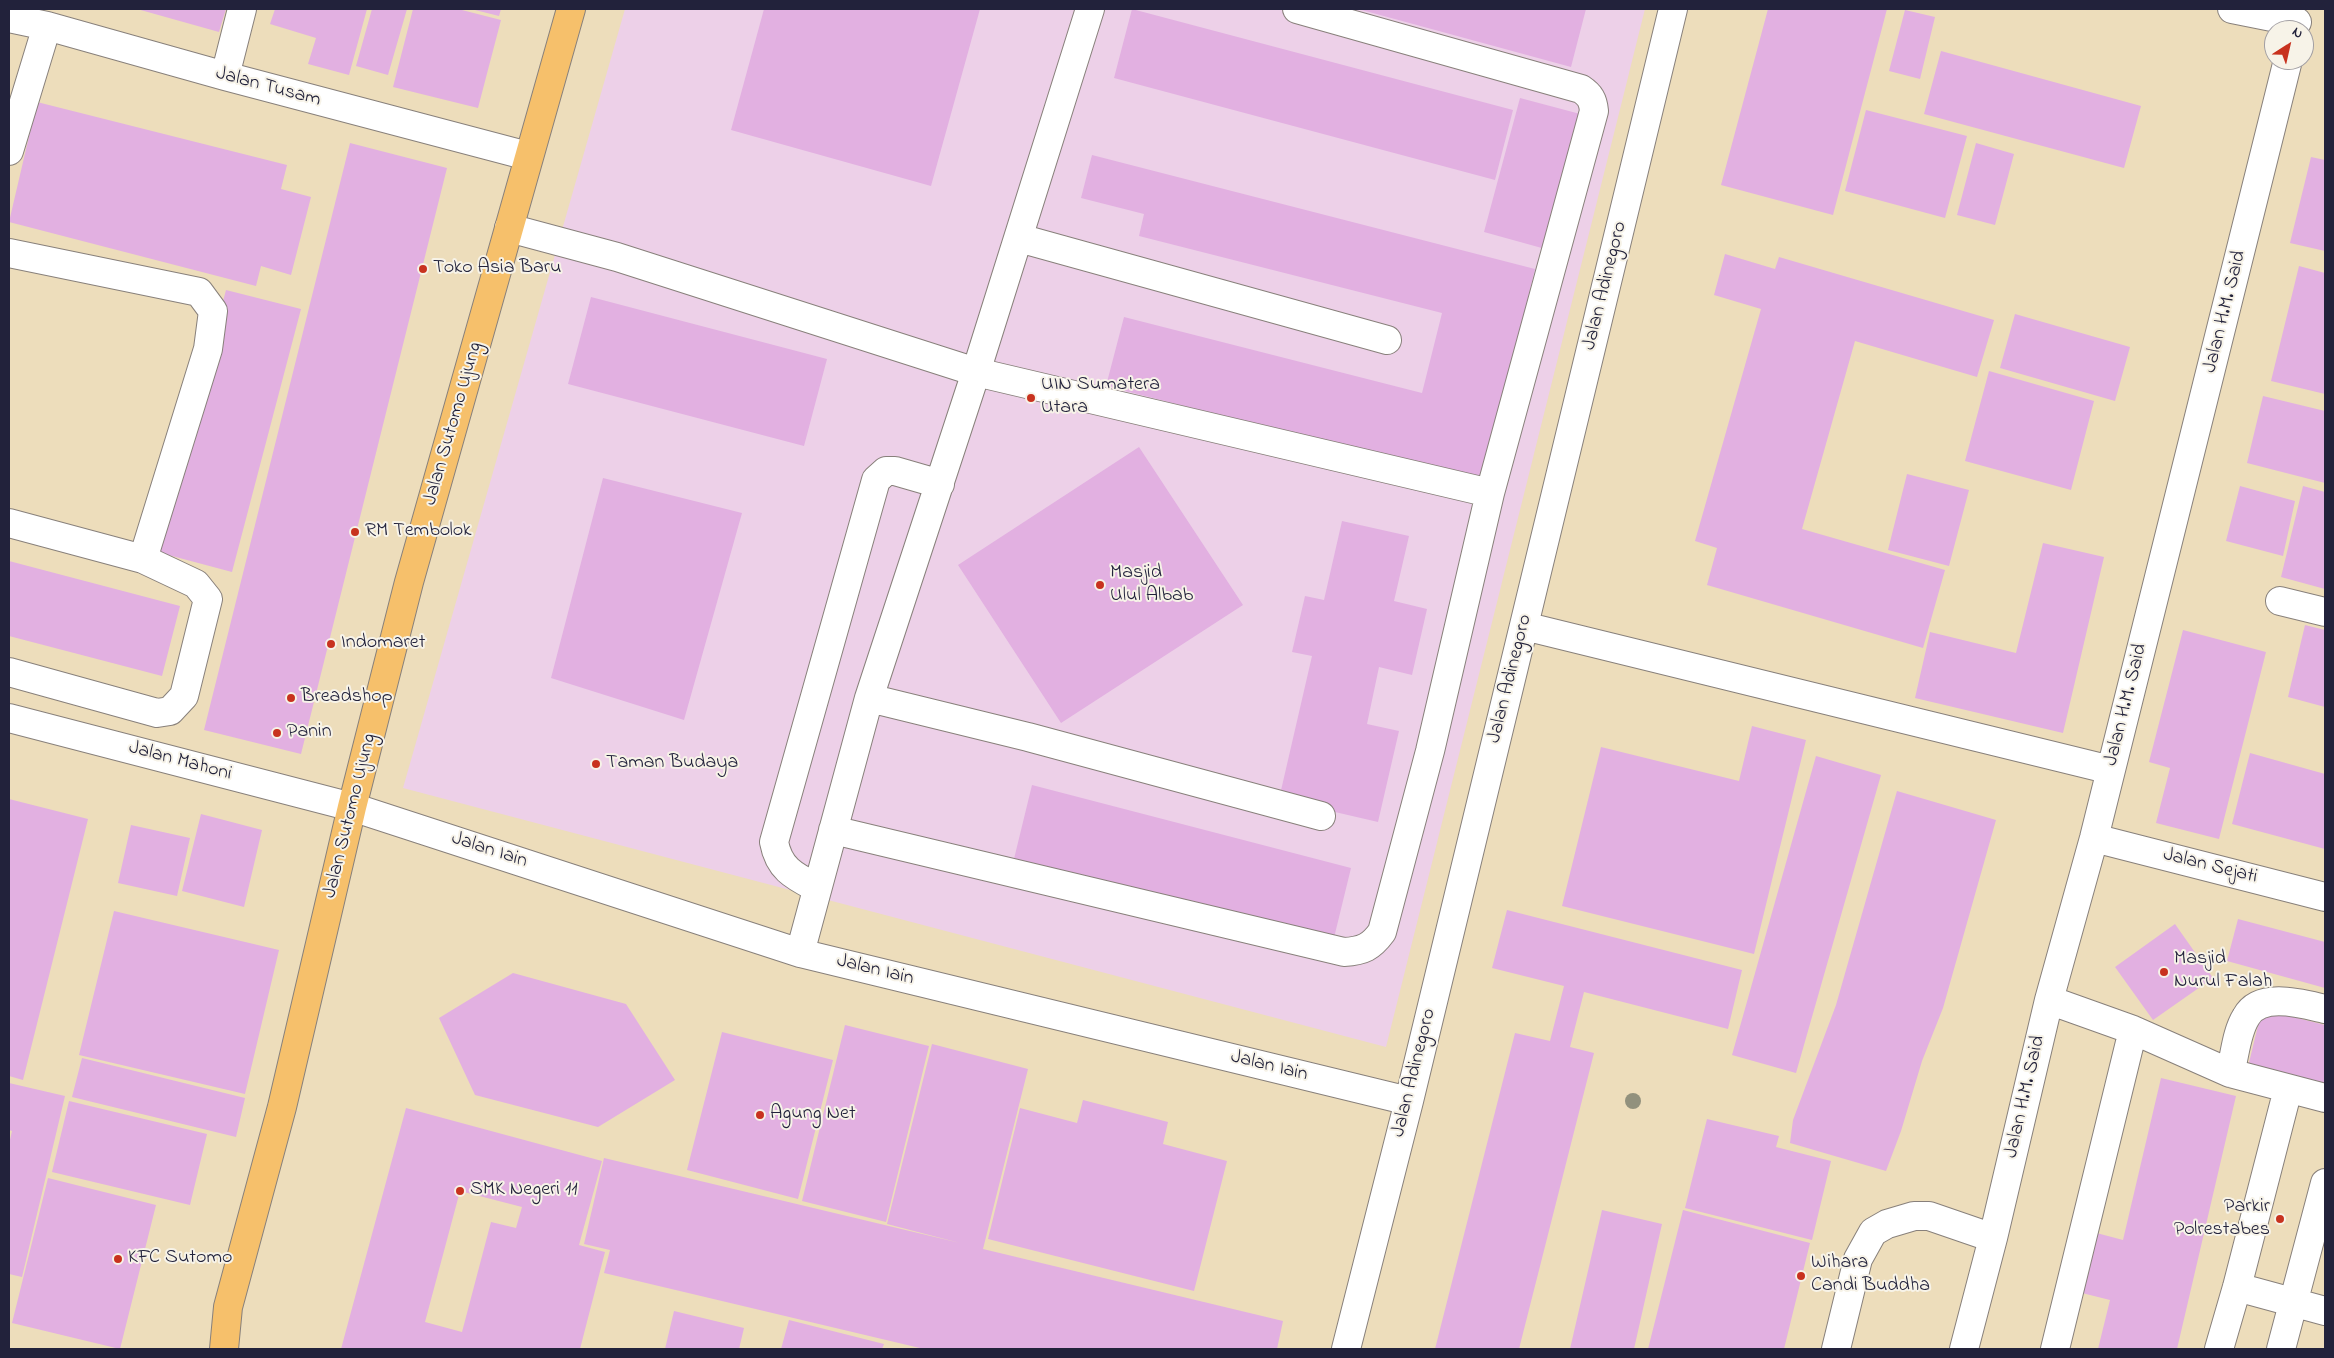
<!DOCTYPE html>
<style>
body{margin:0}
#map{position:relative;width:2334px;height:1358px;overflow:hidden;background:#edddbb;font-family:"Indie Flower",sans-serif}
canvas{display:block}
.frame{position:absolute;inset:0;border:10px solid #22223b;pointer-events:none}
.north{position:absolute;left:2264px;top:20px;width:50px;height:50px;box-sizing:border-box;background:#f7f3e8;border:1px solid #a29fa3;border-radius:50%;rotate:35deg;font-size:14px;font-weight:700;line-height:20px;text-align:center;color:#22223b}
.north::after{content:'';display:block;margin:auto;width:18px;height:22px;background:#c8321e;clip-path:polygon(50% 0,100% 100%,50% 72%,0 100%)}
</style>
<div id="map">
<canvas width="2334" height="1358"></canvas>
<div class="frame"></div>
<div class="north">N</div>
</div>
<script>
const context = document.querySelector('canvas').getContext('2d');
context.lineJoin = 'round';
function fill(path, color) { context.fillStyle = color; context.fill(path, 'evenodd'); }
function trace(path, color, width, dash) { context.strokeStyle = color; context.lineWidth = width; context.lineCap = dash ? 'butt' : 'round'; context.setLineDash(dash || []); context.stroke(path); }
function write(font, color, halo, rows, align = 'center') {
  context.font = font + ' "Indie Flower",sans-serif'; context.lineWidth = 4; context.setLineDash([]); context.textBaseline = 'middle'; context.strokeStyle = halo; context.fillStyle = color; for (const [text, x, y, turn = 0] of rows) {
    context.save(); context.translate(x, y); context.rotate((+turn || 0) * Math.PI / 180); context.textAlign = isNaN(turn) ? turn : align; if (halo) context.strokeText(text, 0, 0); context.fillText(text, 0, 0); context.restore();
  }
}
const built = new Path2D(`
 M625 9H1645L1386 1047 403 788Z`);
const building = new Path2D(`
 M137 9H226L219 32Z
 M275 9H367L349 75 308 64 316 38 270 24Z
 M372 9H407L388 75 356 66Z
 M413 9H458L501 20 478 108 393 87Z
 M471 9H501L499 16Z
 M764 9H980L931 186 731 130Z
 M1132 9 1513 110 1495 180 1114 78Z
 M1358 9H1586L1571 67Z
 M1768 9H1887L1833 215 1721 185Z
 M1905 10 1935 17 1920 79 1889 71Z
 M1941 51 2141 106 2124 168 1924 114Z
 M1520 98 1584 115 1549 250 1484 232Z
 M37 102 287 165 281 189 311 197 291 275 261 266 256 286 9 222Z
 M1866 110 1967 136 1945 218 1845 191Z
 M350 143 447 168 301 754 204 730Z
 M1976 143 2014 154 1995 225 1957 215Z
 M1092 155 1535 269 1482 482 1106 386 1124 317 1422 393 1442 313 1139 236 1144 214 1081 198Z
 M2311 157 2325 160V251L2290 243Z
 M1725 254 1775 269 1779 257 1994 320 1977 377 1855 341 1802 529 1945 570 1923 648 1707 585 1717 548 1695 541 1761 309 1714 295Z
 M2299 266 2325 273V394L2271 381Z
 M226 290 301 309 232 572 157 552Z
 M591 297 827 359 804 446 568 384Z
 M2015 314 2130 347 2115 401 2000 368Z
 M1989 371 2094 401 2071 490 1965 461Z
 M2263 396 2325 411V483L2247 463Z
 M1139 447 1243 605 1061 723 958 565Z
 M1907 474 1969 490 1949 566 1888 550Z
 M603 478 742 513 684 720 551 678Z
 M2240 486 2295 501 2283 556 2226 541Z
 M2303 486 2325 492V589L2281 577Z
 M1342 521 1409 536 1394 601 1427 609 1412 675 1379 667 1367 724 1399 731 1378 822 1279 799 1312 656 1292 652 1305 596 1324 600Z
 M2043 543 2104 557 2063 733 1915 698 1930 632 2016 653Z
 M9 561 180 606 162 676 9 636Z
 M2305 625 2325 630V707L2288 697Z
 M2183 630 2266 652 2219 839 2156 823 2170 768 2149 762Z
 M1752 726 1806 740 1754 954 1562 906 1601 747 1739 781Z
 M2250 753 2325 774V849L2232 824Z
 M1816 756 1881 775 1796 1073 1732 1055Z
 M1032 785 1351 868 1332 946 1013 863Z
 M1897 791 1996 820 1943 1008 1922 1061 1901 1131 1886 1171 1790 1143 1793 1120 1836 1005Z
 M9 799 88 819 23 1080 9 1076Z
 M201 814 262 830 244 907 182 891Z
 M131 825 190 838 177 896 118 883Z
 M1507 910 1742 970 1728 1029 1584 992 1570 1047 1594 1053 1519 1349H1435L1515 1033 1550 1041 1564 986 1492 968Z
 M114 911 279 950 245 1094 79 1055Z
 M2238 919 2325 942V988L2227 961Z
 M2175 924 2213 978 2153 1020 2115 967Z
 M513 973 626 1004 675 1080 598 1127 475 1095 439 1018Z
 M2262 1009 2325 1025V1095L2246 1075Z
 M845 1025 929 1046 886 1222 802 1201Z
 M722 1032 833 1060 798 1199 687 1170Z
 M932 1044 1028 1069 983 1249 1283 1321 1277 1349H924L604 1273 610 1250 584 1244 604 1158 960 1243 887 1224Z
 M82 1058 245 1098 236 1137 72 1097Z
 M2161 1078 2236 1096 2177 1349H2098L2110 1300 2074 1291 2089 1231 2123 1240Z
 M9 1083 65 1096 22 1277 9 1274V1144L12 1131 9 1130Z
 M1083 1100 1168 1122 1163 1144 1227 1161 1194 1291 988 1239 1020 1108 1077 1123Z
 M69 1101 207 1134 190 1205 52 1172Z
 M406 1108 602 1161 579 1245 605 1252 580 1349H341ZM460 1191 522 1207 516 1228 491 1222 462 1332 425 1322Z
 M1707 1119 1779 1136 1776 1147 1831 1161 1812 1240 1685 1208Z
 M48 1178 156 1205 120 1349 12 1323Z
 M1602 1210 1662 1224 1634 1349H1570Z
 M1683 1210 1810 1243 1784 1349H1648Z
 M674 1311 744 1328 739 1349H665Z
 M789 1320 884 1344 882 1349H781Z`);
const minor = new Path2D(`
 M2232 9 2297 22
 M9 18 47 26 225 76 528 156
 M225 76 242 9
 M9 151 47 26
 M509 228 617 257 976 372 1490 493
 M1019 238 1387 340
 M9 253 199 292 213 311 208 349 143 559 9 523
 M2280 601 2325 612
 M1524 626 2111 770
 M9 672 157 713 170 711 184 696 208 599 196 584 143 559
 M869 698 1028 737 1321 816
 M9 718 352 807 800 953 1409 1101
 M833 830 1344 952C1363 951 1371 947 1382 932L1430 751 1490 493 1594 111C1593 100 1590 95 1581 89L1297 9
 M2094 838 2325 897
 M817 888C794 876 779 869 774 842L876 480 886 471H895L940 484
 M800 953 869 698 976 372 1090 9
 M2049 1000 2133 1030 2230 1073C2235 1056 2236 1033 2246 1017 2260 991 2303 1004 2325 1009
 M2230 1073 2325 1098
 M2237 1287 2325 1311
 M1346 1349 1409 1101 1673 9
 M1836 1349 1858 1259 1873 1232 1887 1224 1914 1216H1929L1993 1238
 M1964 1349 1993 1238 2049 1000 2094 838 2288 60
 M2055 1349 2133 1030
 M2219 1349 2237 1287 2288 1089
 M2281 1349 2325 1183`);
const major = new Path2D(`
 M224 1349 228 1307 282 1107 352 807 409 582 571 9`);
const trees = [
 [1633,1101]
];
const markers = [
 [423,269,5,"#c8321e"],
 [1031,398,5,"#c8321e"],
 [355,532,5,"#c8321e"],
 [1100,585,5,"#c8321e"],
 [331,644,5,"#c8321e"],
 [291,698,5,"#c8321e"],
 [277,733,5,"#c8321e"],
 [596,764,5,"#c8321e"],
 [2164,972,5,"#c8321e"],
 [760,1115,5,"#c8321e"],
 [460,1191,5,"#c8321e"],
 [2280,1219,5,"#c8321e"],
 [118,1259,5,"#c8321e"],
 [1801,1276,5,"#c8321e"]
];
const streetNames = [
 ["Jalan Tusam",268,88,15],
 ["Jalan Adinegoro",1606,286,-76],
 ["Jalan H.M. Said",2226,312,-76],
 ["Jalan Sutomo Ujung",454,424,-74],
 ["Jalan Adinegoro",1511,679,-76],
 ["Jalan H.M. Said",2127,705,-76],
 ["Jalan Mahoni",180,762,15],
 ["Jalan Sutomo Ujung",351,816,-76],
 ["Jalan Iain",489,851,18],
 ["Jalan Sejati",2210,867,14],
 ["Jalan Iain",875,971,14],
 ["Jalan Iain",1269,1067,14],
 ["Jalan Adinegoro",1415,1073,-76],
 ["Jalan H.M. Said",2026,1097,-77]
];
const poiNames = [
 ["Toko Asia Baru",433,269],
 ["UIN Sumatera",1041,386],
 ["Utara",1041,409],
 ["RM Tembolok",365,532],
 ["Masjid",1110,574],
 ["Ulul Albab",1110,597],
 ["Indomaret",341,644],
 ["Breadshop",301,698],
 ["Panin",287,733],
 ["Taman Budaya",606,764],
 ["Masjid",2174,960],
 ["Nurul Falah",2174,983],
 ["Agung Net",770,1115],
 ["SMK Negeri 11",470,1191],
 ["Parkir",2270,1208,"right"],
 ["Polrestabes",2270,1231,"right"],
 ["KFC Sutomo",128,1259],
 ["Wihara",1811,1264],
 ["Candi Buddha",1811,1287]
];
fill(built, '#edd0e8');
fill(building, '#e2b0e1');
trace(minor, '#88807b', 30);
trace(major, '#88807b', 30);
trace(minor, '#fff', 28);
trace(major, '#f6c06b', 28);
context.fillStyle = '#92917d';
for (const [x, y] of trees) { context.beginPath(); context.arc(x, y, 8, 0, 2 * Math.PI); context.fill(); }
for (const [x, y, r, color] of markers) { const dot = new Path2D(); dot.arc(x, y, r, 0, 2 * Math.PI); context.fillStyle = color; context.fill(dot); trace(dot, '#f7f3e8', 2); }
write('20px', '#22223b', '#f7f3e8', streetNames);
write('20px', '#22223b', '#f7f3e8', poiNames, 'left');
</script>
